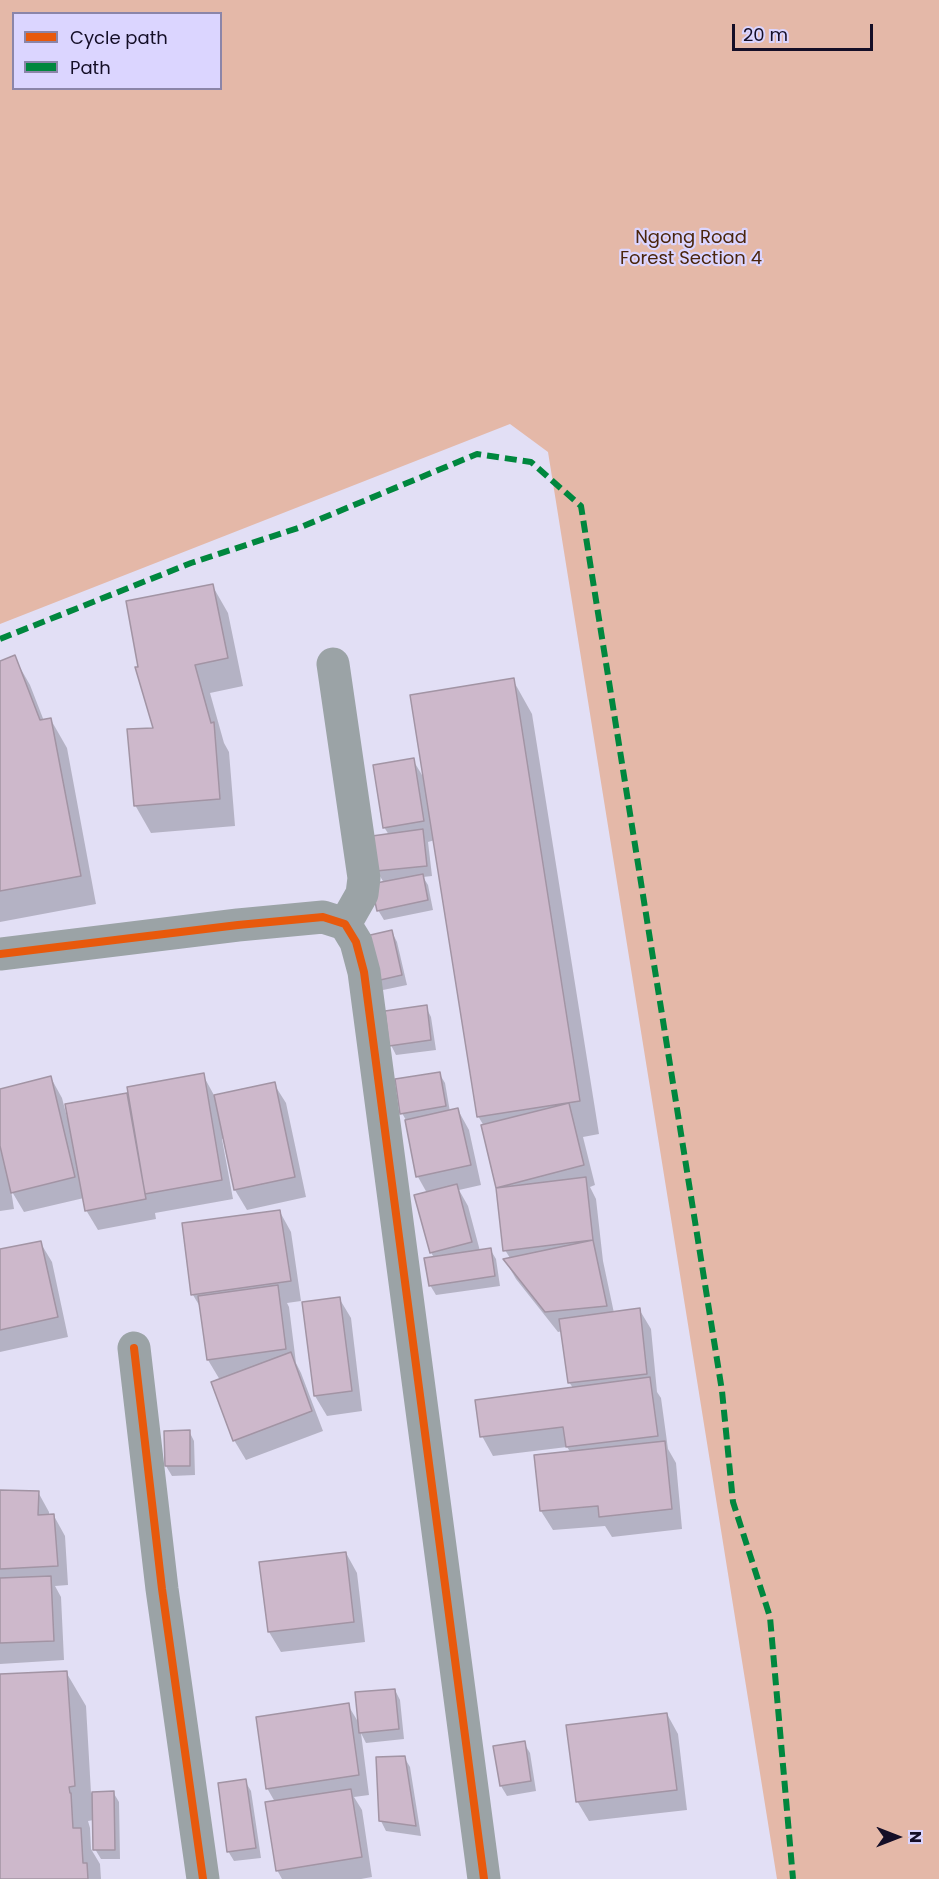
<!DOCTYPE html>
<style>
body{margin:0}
#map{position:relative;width:939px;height:1879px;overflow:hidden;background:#e2dff5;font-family:Poppins,sans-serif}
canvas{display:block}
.legend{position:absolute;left:12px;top:12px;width:210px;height:78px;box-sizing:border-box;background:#dbd5ff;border:2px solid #8b85a9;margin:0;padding:8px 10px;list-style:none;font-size:18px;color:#140e27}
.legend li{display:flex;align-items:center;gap:12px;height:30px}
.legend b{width:30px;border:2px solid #8b85a9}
.north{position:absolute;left:867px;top:1807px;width:60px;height:60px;-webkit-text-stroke:4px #dbd5ff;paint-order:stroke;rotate:90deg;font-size:16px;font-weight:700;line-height:24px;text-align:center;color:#140e27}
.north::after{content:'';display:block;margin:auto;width:21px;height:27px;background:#140e27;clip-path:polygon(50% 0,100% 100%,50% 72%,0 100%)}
.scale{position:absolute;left:732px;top:24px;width:141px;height:27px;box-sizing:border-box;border:3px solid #140e27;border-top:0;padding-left:8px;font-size:18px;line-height:21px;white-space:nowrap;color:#140e27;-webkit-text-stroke:4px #dbd5ff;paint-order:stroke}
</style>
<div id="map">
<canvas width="939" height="1879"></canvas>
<ul class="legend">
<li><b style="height:8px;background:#e8590c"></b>Cycle path</li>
<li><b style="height:8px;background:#00873e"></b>Path</li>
</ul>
<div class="north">N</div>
<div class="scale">20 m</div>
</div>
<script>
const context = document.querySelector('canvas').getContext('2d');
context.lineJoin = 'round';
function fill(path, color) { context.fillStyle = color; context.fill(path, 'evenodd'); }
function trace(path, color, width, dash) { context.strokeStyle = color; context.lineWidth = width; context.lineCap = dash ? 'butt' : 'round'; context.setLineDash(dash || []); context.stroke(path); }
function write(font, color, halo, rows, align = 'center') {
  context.font = font + ' Poppins,sans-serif'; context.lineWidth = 4.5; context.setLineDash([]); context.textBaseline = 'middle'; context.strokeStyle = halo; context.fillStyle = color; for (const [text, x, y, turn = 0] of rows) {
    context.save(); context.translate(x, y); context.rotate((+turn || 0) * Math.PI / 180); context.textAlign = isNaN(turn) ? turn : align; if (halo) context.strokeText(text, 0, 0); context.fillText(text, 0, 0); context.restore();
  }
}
const green = new Path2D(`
 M0 0H939V1879H777L548 452 510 424 0 624ZM14 14H220V88H14Z`);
const shadow = new Path2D(`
 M212 585 228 613 243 686 210 693 224 743 229 752 235 826 151 833 135 805 155 729Z
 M14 657 30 685 44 721 51 720 67 748 96 904 0 922V663Z
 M513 680 532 714 599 1134 583 1137 595 1185 590 1187 596 1199 603 1261 614 1313 639 1309 651 1329 657 1392 661 1398 668 1449 676 1463 682 1529 612 1537 605 1526 553 1530 541 1511 571 1453 567 1447 493 1456 482 1436 573 1388 569 1382 563 1331 558 1332 516 1279 505 1260 510 1258 505 1250 498 1188 484 1126 478 1116 435 840 428 842 432 876 423 877 428 885 433 910 384 920 378 910 384 883 377 871 389 835 384 827 413 760 425 780Z
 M392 932 397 942 407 985 383 990 377 980Z
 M426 1007 431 1017 436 1050 396 1055 391 1045Z
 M439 1073 445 1083 450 1112 458 1110 469 1130 481 1185 459 1190 468 1206 480 1251 490 1249 496 1259 500 1286 436 1295 430 1285 434 1258 431 1252 427 1193 418 1177 407 1122 402 1113Z
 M203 1075 215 1097 274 1084 286 1103 306 1197 247 1210 235 1190 225 1138 222 1139 233 1199 155 1213 156 1219 98 1230 86 1210 84 1198 24 1212 11 1190 14 1209 0 1211V1090L51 1078 62 1098 67 1117H69L67 1105 129 1094Z
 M280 1212 291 1232 301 1301 287 1303 289 1307 296 1363 301 1373 323 1431 246 1460 234 1440 220 1380 208 1360 202 1310 193 1295Z
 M40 1242 52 1262 68 1337 0 1352V1251Z
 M339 1298 351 1318 362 1411 327 1416 315 1396Z
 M189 1431 194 1441 195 1475 172 1476 166 1466 165 1432Z
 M0 1491 38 1492 49 1512V1516H54L65 1536 68 1585 55 1586 61 1597 64 1660 0 1664Z
 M346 1553 357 1573 365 1642 281 1652 269 1632Z
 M66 1672 86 1706 91 1793 113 1792 119 1802 120 1859H101L95 1849 94 1820 88 1821 90 1828 91 1849 100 1864 101 1879H0V1676Z
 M395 1690 400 1700 404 1739 366 1743 361 1733 369 1795 354 1797 362 1810 372 1877 361 1879H282L277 1870 275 1802 267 1788 348 1705 360 1725Z
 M667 1714 678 1734 687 1810 589 1821 577 1801Z
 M524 1743 530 1753 536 1791 507 1796 501 1786Z
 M404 1757 410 1767 421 1836 386 1831 381 1821Z
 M245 1781 251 1791 261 1858 234 1861 228 1851Z`);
const building = new Path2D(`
 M213 584 228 658 195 665 211 723 214 722 220 799 134 806 127 729 153 728 135 667H138L126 601Z
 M15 655 40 720 51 718 81 876 0 891V661Z
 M514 678 580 1101 477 1117 410 695Z
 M414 758 424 821 383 828 373 765Z
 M423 829 427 866 376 871 372 836Z
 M423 874 428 900 377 911 371 884Z
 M392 930 402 975 376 981 366 936Z
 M427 1005 431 1040 389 1046 385 1011Z
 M440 1072 446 1106 400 1114 395 1079Z
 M204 1073 222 1180 145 1194 127 1087Z
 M51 1076 75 1177 11 1193 0 1146V1089Z
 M275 1082 295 1177 234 1190 214 1095Z
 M127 1093 146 1199 85 1211 65 1104Z
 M569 1103 584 1165 496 1188 481 1125Z
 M458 1108 471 1165 416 1177 405 1120Z
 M586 1177 593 1240 503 1251 496 1188Z
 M457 1184 472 1242 430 1253 414 1195Z
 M280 1210 291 1281 191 1295 182 1223Z
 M593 1240 607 1306 545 1312 503 1259Z
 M41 1241 58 1317 0 1330V1249Z
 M491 1248 495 1276 429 1286 424 1258Z
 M278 1285 286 1349 207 1360 198 1296Z
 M340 1297 352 1391 314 1396 302 1302Z
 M640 1308 647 1374 568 1383 559 1319Z
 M291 1352 312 1411 233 1441 211 1382Z
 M650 1377 658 1436 566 1447 563 1427 480 1437 475 1400Z
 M190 1430V1466H165L164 1431Z
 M665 1441 672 1509 599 1517 598 1506 540 1511 534 1455Z
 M0 1490 39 1491 38 1515 54 1514 58 1566 0 1569Z
 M346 1552 354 1622 268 1632 259 1562Z
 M51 1576 54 1641 0 1643V1578Z
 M67 1671 75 1786 69 1787 70 1793H71L73 1828H81L83 1863H87L88 1879H0V1674Z
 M395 1689 399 1729 359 1733 355 1692Z
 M349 1703 359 1775 266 1789 256 1717Z
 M667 1713 677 1790 576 1802 566 1725Z
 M525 1741 531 1781 500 1786 493 1746Z
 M405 1756 416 1826 379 1821 376 1757Z
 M246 1779 256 1848 227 1852 218 1783Z
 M351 1789 362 1857 276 1871 265 1802Z
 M114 1791 115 1850H93L92 1792Z`);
const minor = new Path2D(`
 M333 664 364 878 362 894 345 924
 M0 954 238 925 323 917 345 924 356 942 364 972 484 1879
 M134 1348 162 1589 203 1879`);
const quiet = new Path2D(`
 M0 639 191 563 301 527 477 454 531 462 581 506 722 1391 733 1502 770 1617 793 1879`);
const cycleway = new Path2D(`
 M0 954 238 925 323 917 345 924 356 942 364 972 484 1879
 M134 1348 162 1589 203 1879`);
const parkNames = [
 ["Ngong Road",691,238],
 ["Forest Section 4",691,259]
];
fill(green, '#e4b8a8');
fill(shadow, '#0003');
fill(building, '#cdb8cb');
trace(building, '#a294a4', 1.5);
trace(minor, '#9ba3a6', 33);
trace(quiet, '#00873e', 6, [12, 6]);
trace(cycleway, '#e8590c', 8);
write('18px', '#4a250c', '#dbd5ff', parkNames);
</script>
